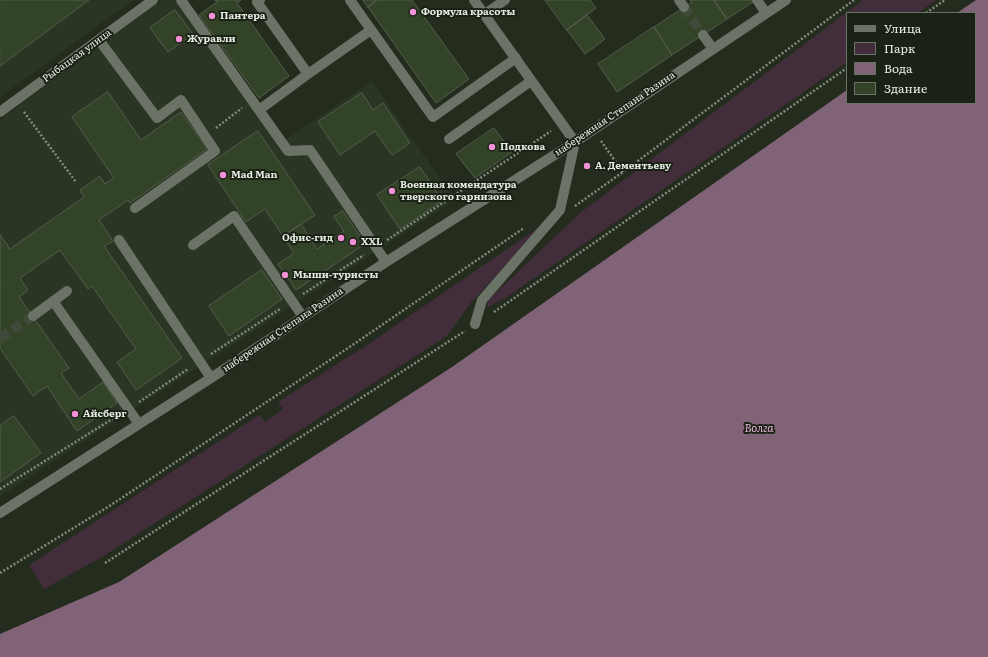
<!DOCTYPE html>
<meta charset="utf-8">
<style>
body{margin:0}
#map{position:relative;width:988px;height:657px;overflow:hidden;background:#242c1e;font-family:Literata,serif}
canvas{display:block}
.legend{position:absolute;left:846px;top:12px;width:130px;height:92px;box-sizing:border-box;background:#1a2215;border:1px solid #6b7267;margin:0;padding:5px 7px;list-style:none;font-size:12px;color:#e5ebe2}
.legend li{display:flex;align-items:center;gap:8px;height:20px}
.legend b{width:20px;border:1px solid #6b7267}
</style>
<div id="map">
<canvas width="988" height="657"></canvas>
<ul class="legend">
<li><b style="height:5px;background:#6b7366"></b>Улица</li>
<li><b style="height:11px;background:#422d3b"></b>Парк</li>
<li><b style="height:11px;background:#816377"></b>Вода</li>
<li><b style="height:11px;background:#334328"></b>Здание</li>
</ul>
</div>
<script>
const context = document.querySelector('canvas').getContext('2d');
context.lineJoin = 'round';
function fill(path, color) { context.fillStyle = color; context.fill(path, 'evenodd'); }
function trace(path, color, width, dash) { context.strokeStyle = color; context.lineWidth = width; context.lineCap = dash ? 'butt' : 'round'; context.setLineDash(dash || []); context.stroke(path); }
function write(font, color, halo, rows, align = 'center') {
  context.font = font + ' Literata,serif'; context.lineWidth = 4; context.setLineDash([]); context.textBaseline = 'middle'; context.strokeStyle = halo; context.fillStyle = color; for (const [text, x, y, turn = 0] of rows) {
    context.save(); context.translate(x, y); context.rotate((+turn || 0) * Math.PI / 180); context.textAlign = isNaN(turn) ? turn : align; if (halo) context.strokeText(text, 0, 0); context.fillText(text, 0, 0); context.restore();
  }
}
const built = new Path2D(`
 M0 0H133L0 97Z
 M162 0H184L285 140 372 81 455 200 0 496V120Z`);
const green = new Path2D(`
 M863 0H936L918 13H847V62L507 297 488 307V300L580 213Z
 M551 219 472 301 447 336 102 557 44 589 29 565 259 415 265 422 283 409 278 402 370 343Z`);
const water = new Path2D(`
 M976 0H988V657H0V634L119 582 452 367 847 90V103H975V13H957Z`);
const building = new Path2D(`
 M0 0H89L0 66Z
 M215 0H241L237 3 289 76 259 98 199 15 217 2Z
 M363 0H377L368 7Z
 M377 0H412L469 79 436 103 368 7Z
 M545 0H590L596 8 567 30Z
 M690 0H714L727 19 672 55 654 27 692 2Z
 M714 0H756L727 19Z
 M175 10 193 34 168 52 150 28Z
 M587 15 605 39 585 54 567 30Z
 M654 27 672 55 617 92 598 64Z
 M108 92 141 140 181 112 207 149 130 203 128 200 99 220 113 241 104 246 182 358 136 390 117 362 136 349 92 286 88 289 60 250 20 278 28 290 19 297 69 368 61 373 79 399 103 382 117 403 77 431 47 386 33 396 0 348V283L1 282 0 280V235L10 249 84 197 80 190 100 176 105 184 114 178 72 117Z
 M362 93 373 110 383 103 410 143 392 155 375 131 340 155 318 122Z
 M494 128 512 152 475 178 456 154Z
 M258 131 315 215 283 236 265 209 246 222 208 165Z
 M420 167 442 201 400 229 377 195Z
 M343 211 365 244 296 290 278 264 294 253 283 236 301 224 317 249 344 231 334 217Z
 M262 270 282 299 229 336 209 306Z
 M14 416 41 453 0 482V426Z`);
const minorTunnel = new Path2D(`
 M684 7 703 35
 M0 338 33 316`);
const path = new Path2D(`
 M926 13 945 0
 M24 112 76 182
 M216 128 242 108
 M601 141 623 172 854 0
 M575 206 623 172
 M387 240 551 131
 M303 294 364 255
 M494 312 847 68
 M211 354 280 309
 M139 402 188 369
 M0 489 117 416
 M105 563 465 331
 M0 573 111 505 351 346 524 228`);
const minor = new Path2D(`
 M181 0 288 151 310 150 386 262
 M350 0 433 117 516 58
 M474 0 575 142 560 210 482 300 475 324
 M679 0 684 7
 M757 0 766 13
 M485 14 505 0
 M703 35 713 49
 M99 40 157 118 181 100 215 151 135 208
 M308 74 371 30
 M259 110 308 74 257 2 260 0
 M0 112 153 0
 M449 139 531 81
 M119 240 211 378
 M193 245 234 216 303 317
 M53 301 139 424
 M33 316 67 291
 M0 513 211 378 386 262 575 142 786 0`);
const markers = [
 [413,12,4,"#f391d6"],
 [212,16,4,"#f391d6"],
 [179,39,4,"#f391d6"],
 [492,147,4,"#f391d6"],
 [587,166,4,"#f391d6"],
 [223,175,4,"#f391d6"],
 [392,191,4,"#f391d6"],
 [341,238,4,"#f391d6"],
 [353,242,4,"#f391d6"],
 [285,275,4,"#f391d6"],
 [75,414,4,"#f391d6"]
];
const poiNames = [
 ["Формула красоты",421,12],
 ["Пантера",220,16],
 ["Журавли",187,39],
 ["Подкова",500,147],
 ["А. Дементьеву",595,166],
 ["Mad Man",231,175],
 ["Военная комендатура",400,185],
 ["тверского гарнизона",400,197],
 ["Офис-гид",333,238,"right"],
 ["XXL",361,242],
 ["Мыши-туристы",293,275],
 ["Айсберг",83,414]
];
const streetNames = [
 ["Рыбацкая улица",77,56,-36],
 ["набережная Степана Разина",615,114,-34],
 ["набережная Степана Разина",283,330,-34]
];
const waterNames = [
 ["Волга",759,429]
];
fill(built, '#2a3623');
fill(green, '#422d3b');
fill(water, '#816377');
fill(building, '#334328');
trace(building, '#535c4d', 1);
trace(minorTunnel, '#41493b', 10, [10, 5]);
trace(path, '#838a7e', 2.5, [2, 2]);
trace(minor, '#6b7366', 10);
for (const [x, y, r, color] of markers) { const dot = new Path2D(); dot.arc(x, y, r, 0, 2 * Math.PI); context.fillStyle = color; context.fill(dot); trace(dot, '#1a2215', 1.5); }
write('bold 10px', '#e5ebe2', '#1a2215', poiNames, 'left');
write('10px', '#e5ebe2', '#1a2215', streetNames);
write('italic 11px', '#eeb7dc', '#1a2215', waterNames);
</script>
